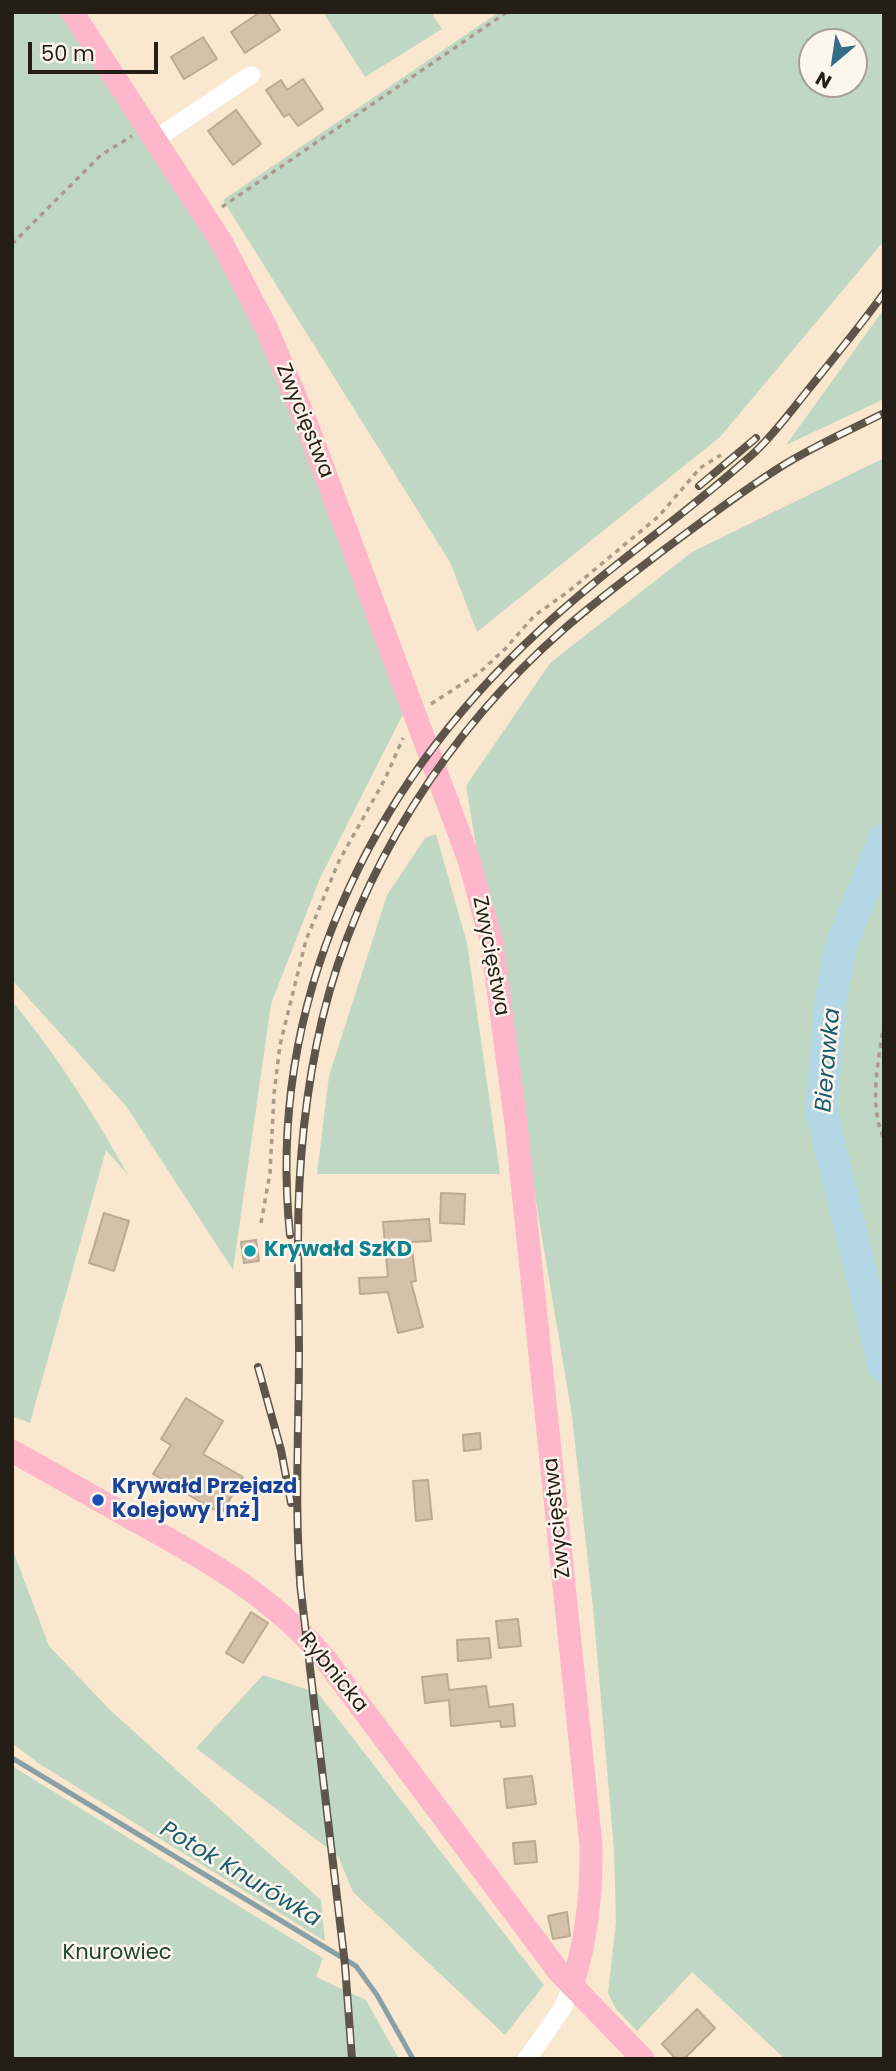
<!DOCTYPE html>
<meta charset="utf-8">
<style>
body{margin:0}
#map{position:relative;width:896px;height:2071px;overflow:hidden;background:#f9e7cf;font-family:Poppins,sans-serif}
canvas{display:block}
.frame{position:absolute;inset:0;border:14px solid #241e15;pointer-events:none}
.north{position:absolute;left:798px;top:28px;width:70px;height:70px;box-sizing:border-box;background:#fdf6ec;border:2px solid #a6a096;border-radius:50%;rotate:209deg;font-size:19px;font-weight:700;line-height:28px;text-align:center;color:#241e15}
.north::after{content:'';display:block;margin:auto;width:24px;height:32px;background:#356d87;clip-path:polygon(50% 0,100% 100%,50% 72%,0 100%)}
.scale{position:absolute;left:28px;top:42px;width:130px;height:32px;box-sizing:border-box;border:4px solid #241e15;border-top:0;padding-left:9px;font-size:21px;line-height:24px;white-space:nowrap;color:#241e15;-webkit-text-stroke:5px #fdf6ec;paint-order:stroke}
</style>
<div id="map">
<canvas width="896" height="2071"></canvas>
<div class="frame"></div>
<div class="north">N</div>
<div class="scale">50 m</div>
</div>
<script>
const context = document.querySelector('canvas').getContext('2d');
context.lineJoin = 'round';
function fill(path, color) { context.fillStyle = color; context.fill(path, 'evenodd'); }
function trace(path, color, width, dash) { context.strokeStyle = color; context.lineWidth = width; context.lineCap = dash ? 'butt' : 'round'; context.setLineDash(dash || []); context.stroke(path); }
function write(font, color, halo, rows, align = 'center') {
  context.font = font + ' Poppins,sans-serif'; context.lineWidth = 5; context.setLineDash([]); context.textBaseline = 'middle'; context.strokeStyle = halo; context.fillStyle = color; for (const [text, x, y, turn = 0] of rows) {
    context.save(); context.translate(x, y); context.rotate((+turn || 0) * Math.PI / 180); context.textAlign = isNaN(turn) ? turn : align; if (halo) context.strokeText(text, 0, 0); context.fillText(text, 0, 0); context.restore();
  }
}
const green = new Path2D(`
 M12 12H63L239 289 322 487 403 714 320 878 271 1004 233 1270 126 1106 12 980Z
 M323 12H431L442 29 365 77Z
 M499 12H884V241L720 437 477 632 450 562 223 200ZM812 42H854V84H812Z
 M884 309V399L786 445Z
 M884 458V2059H785L692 1972 637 2031 616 2009 608 1993 616 1923 614 1850 593 1607 572 1416 466 786 550 663 692 552Z
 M436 834 467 943 500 1174H317L329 1076 387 895 425 838Z
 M12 1001C57 1055 94 1114 128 1175L106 1150 30 1423 12 1416Z
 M12 1548 49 1646 110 1710 321 1900 325 1941 38 1763 12 1743Z
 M263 1675 318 1693 544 1985 505 2035 353 1892 338 1856 196 1748Z
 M12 1766 323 1958 316 1977 366 2000 399 2059H12Z`);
const stream = new Path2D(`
 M12 1758 356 1966 377 1995 413 2059`);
const river = new Path2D(`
 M884 839 841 945 831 997 821 1110 884 1367`);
const building = new Path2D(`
 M260 12H268L280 30 245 53 231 32Z
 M203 37 217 59 184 79 171 57Z
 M303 79 323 109 298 126 289 114 284 117 266 90 281 80 287 90Z
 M236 110 261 144 233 165 208 131Z
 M441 1193 465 1194 464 1224 440 1223Z
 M104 1213 129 1221 114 1271 89 1263Z
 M429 1219 431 1241 411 1242 416 1281 411 1282 423 1327 398 1333 388 1292 360 1294 359 1278 388 1277 383 1222Z
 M256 1240 259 1261 244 1263 241 1242Z
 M186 1398 223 1421 203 1454 243 1477 221 1514 153 1474 171 1445 161 1439Z
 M480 1433 481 1449 464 1451 463 1435Z
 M428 1480 432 1519 416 1521 413 1481Z
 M251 1612 268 1623 243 1663 226 1653Z
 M518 1619 521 1646 499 1648 496 1621Z
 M489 1638 491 1658 458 1661 457 1640Z
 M447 1674 449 1690 486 1686 489 1707 513 1704 515 1726 501 1727 500 1721 451 1726 449 1700 425 1703 422 1677Z
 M532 1776 536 1804 507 1808 504 1779Z
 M535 1841 537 1862 515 1864 513 1843Z
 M567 1912 570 1936 553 1939 548 1916Z
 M697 2009 715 2028 684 2059H676L662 2044Z`);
const path = new Path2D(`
 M222 207 507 12
 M12 244 101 155 132 136
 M431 704 479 673 506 648 534 616 569 591 659 516 700 468 721 455
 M884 1023C879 1058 868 1105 884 1139
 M261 1223 270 1173 274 1094 280 1045 306 940 339 861 385 779 403 738`);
const minor = new Path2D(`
 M154 140 251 75
 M527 2059 562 2009 572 1986`);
const major = new Path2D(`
 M72 12 222 243 266 327 304 417 469 860 492 944 516 1124 591 1845C592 1895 587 1939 572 1986
 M12 1451C54 1475 96 1498 138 1522 207 1560 275 1598 326 1660L559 1972 643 2059`);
const rail = new Path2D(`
 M699 486 756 438
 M290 1235C266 1002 369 788 539 631 607 567 686 515 755 452 776 432 794 407 812 385 836 355 861 325 884 293
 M258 1367 281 1450 291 1503
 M300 1583 345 1965 352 2059
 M301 1592C294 1511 299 1429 299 1348 299 1312 298 1276 298 1241 298 1167 305 1092 322 1020 358 869 448 731 564 629 596 601 631 575 665 549 703 521 742 491 782 466 814 446 850 430 884 413`);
const markers = [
 [250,1251,7,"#0f9aa8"],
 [98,1500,7,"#1a4fb4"]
];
const streetNames = [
 ["Zwycięstwa",304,421,68],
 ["Zwycięstwa",490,956,79],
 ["Zwycięstwa",558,1518,-96],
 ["Rybnicka",333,1673,51]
];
const cultureNames = [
 ["Krywałd SzKD",264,1251]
];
const transitNames = [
 ["Krywałd Przejazd",112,1488],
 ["Kolejowy [nż]",112,1512]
];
const parkNames = [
 ["Knurowiec",117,1954]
];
const waterNames = [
 ["Bierawka",829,1060,-85],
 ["Potok Knurówka",240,1875,31]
];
fill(green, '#c0d8c3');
trace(stream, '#88a0a6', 5);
trace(river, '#b3d7e4', 32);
fill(building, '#d3c1ab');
trace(building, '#bba993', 2);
trace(path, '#aa9c8a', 3.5, [5, 5]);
trace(minor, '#fff', 18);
trace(major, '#feb6cb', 23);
trace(rail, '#5e5548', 8);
trace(rail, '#fdf6ec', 5, [16]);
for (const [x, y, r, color] of markers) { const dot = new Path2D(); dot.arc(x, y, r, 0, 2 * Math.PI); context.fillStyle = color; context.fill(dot); trace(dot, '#fdf6ec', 2.5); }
write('21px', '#241e15', '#fdf6ec', streetNames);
write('bold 21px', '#0d838f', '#fdf6ec', cultureNames, 'left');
write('bold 21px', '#164399', '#fdf6ec', transitNames, 'left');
write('21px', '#1f4727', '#fdf6ec', parkNames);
write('italic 23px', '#185c6f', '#fdf6ec', waterNames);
</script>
